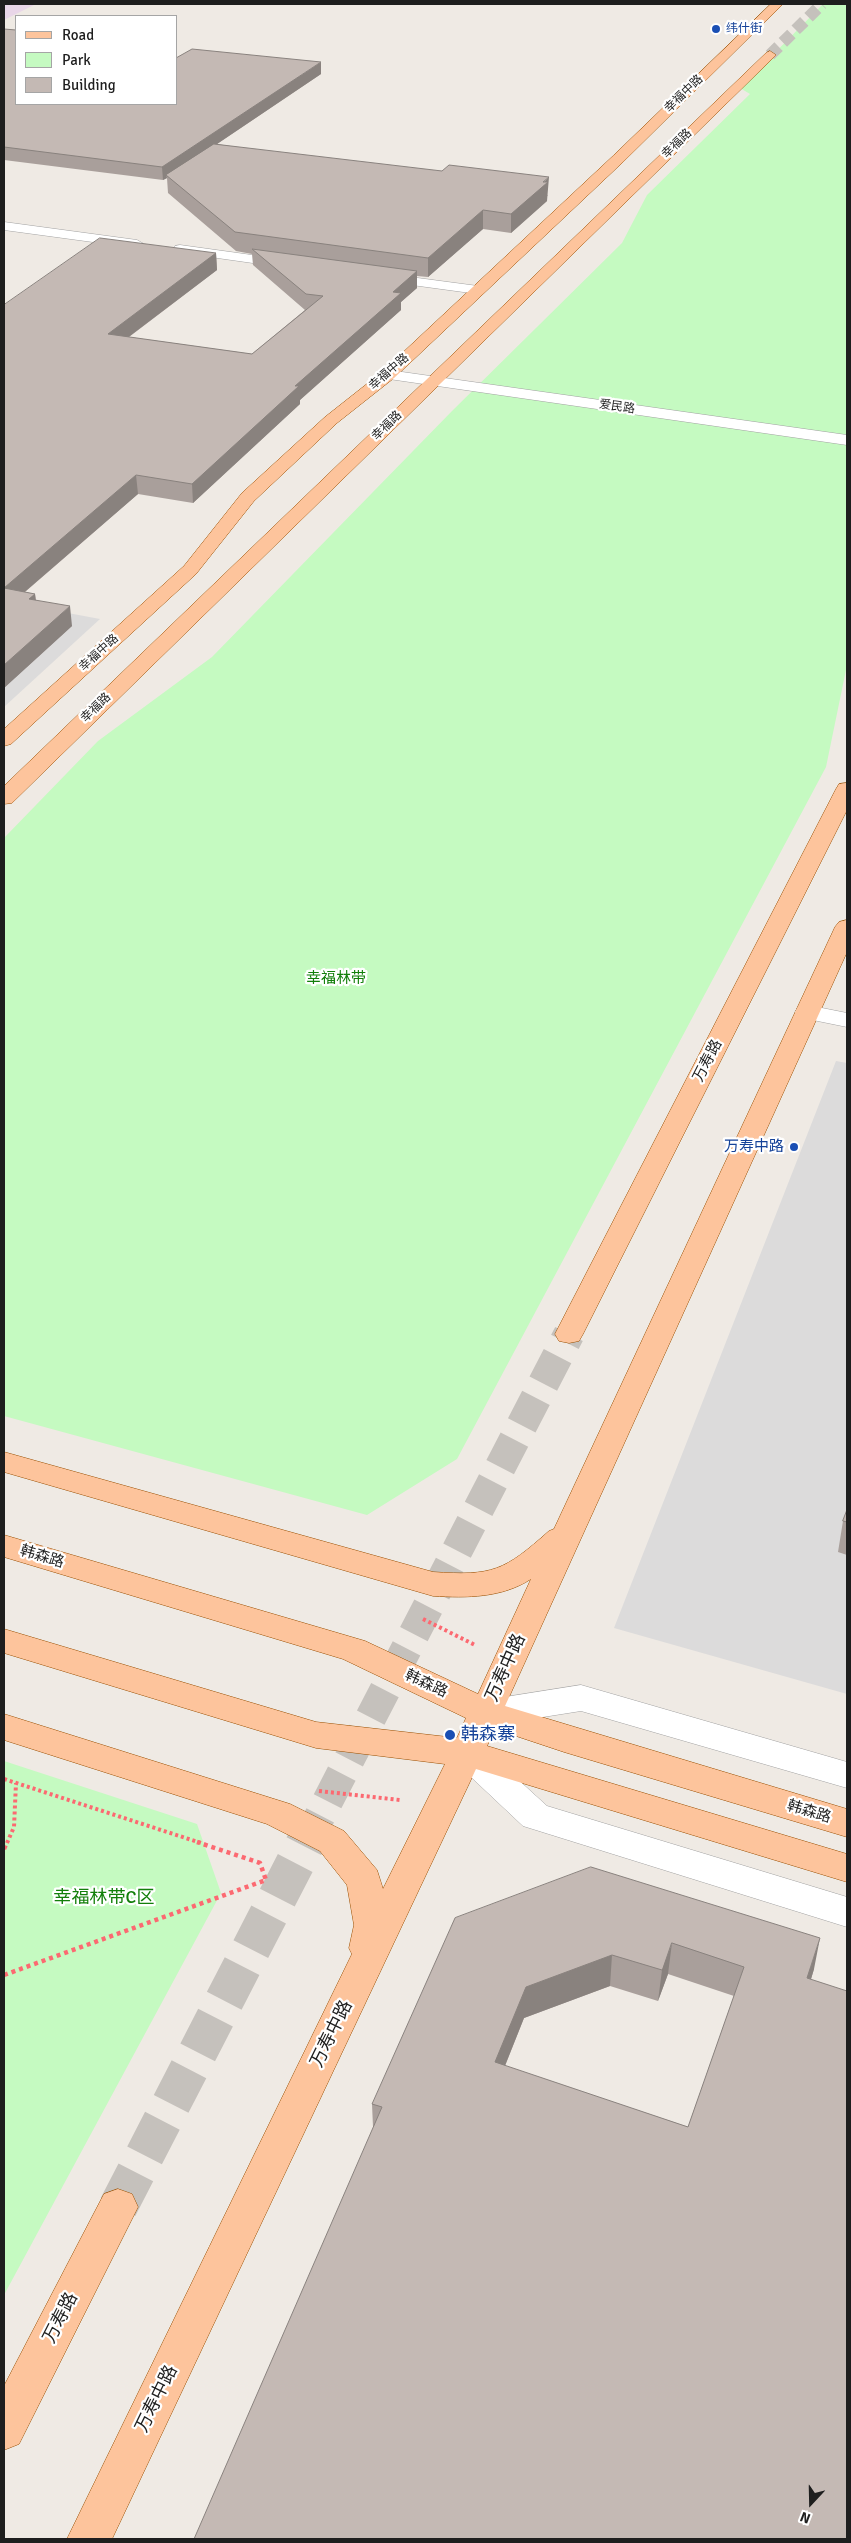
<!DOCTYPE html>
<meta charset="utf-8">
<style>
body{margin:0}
#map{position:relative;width:851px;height:2543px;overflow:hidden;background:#efeae4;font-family:Signika,sans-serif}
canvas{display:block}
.frame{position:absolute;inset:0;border:5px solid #1e1e1e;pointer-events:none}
.legend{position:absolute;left:15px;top:15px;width:162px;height:90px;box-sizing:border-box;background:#fff;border:1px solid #a5a5a5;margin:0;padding:6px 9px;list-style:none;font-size:15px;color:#1e1e1e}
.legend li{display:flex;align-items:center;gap:10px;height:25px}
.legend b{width:25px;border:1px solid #a5a5a5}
.north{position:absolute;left:786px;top:2478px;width:50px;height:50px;-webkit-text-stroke:4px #fff;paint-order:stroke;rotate:201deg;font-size:14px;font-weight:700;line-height:20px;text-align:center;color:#1e1e1e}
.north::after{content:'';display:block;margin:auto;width:18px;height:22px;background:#1e1e1e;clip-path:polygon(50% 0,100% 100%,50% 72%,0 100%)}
</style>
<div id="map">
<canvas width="851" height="2543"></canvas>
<div class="frame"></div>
<ul class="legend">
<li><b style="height:6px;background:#fdc49c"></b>Road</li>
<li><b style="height:14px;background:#c5fac1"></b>Park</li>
<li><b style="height:14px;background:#c4b9b4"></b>Building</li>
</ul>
<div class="north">N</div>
</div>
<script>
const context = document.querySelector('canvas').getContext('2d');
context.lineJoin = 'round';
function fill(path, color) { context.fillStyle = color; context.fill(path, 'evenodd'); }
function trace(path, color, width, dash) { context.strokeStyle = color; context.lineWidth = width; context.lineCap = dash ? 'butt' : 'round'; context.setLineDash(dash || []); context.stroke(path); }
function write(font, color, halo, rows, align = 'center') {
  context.font = font + ' Signika,"Noto Sans SC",sans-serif'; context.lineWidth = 4.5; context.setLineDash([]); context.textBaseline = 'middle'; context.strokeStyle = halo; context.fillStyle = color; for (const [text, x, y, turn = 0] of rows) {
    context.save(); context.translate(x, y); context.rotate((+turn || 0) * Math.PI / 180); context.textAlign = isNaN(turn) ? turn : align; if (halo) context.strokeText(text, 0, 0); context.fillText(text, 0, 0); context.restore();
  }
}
const residential = new Path2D(`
 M4 601 100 619 4 707Z
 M836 1061 847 1063V1694L614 1628Z`);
const industrial = new Path2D(`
 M4 4H36L4 20Z`);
const park = new Path2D(`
 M847 4V665L826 767 457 1459 367 1515 4 1416V838L98 741 212 657 452 411 622 243 647 195 750 94 740 88 822 5Z
 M4 1761 197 1824 221 1893 4 2295Z`);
const majorTunnelFar2 = new Path2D(`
 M770 55 822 4`);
const majorTunnelFar1 = new Path2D(`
 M306 1843 569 1334`);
const majorTunnel = new Path2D(`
 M118 2207 306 1842`);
const pathFar1 = new Path2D(`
 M423 1619 475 1645
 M4 1779 201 1843
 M319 1791 400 1800
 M7 1843 14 1827 16 1783`);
const path = new Path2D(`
 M4 1849 7 1842
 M4 1975 266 1880 260 1863 197 1842`);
const minor = new Path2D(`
 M4 222 137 240 144 244 137 248 4 230Z
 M180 245 288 260 295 264 288 268 175 252 173 249 175 246Z
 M380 273 478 286 485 290 478 294 375 280 373 277 375 274Z
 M388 370 847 435V445L382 378 380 375 382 372Z
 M807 1005 847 1013V1027L798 1017 795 1012 798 1007Z
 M581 1685 847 1762V1788L581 1711 486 1726 474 1722 469 1713 474 1704 486 1700Z
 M467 1740 479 1744 547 1806 847 1897V1927L523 1826 455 1762 450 1753 455 1744Z`);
const major = new Path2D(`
 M771 4H783L623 162 394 378 337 423 254 501 196 574 11 744 4 746V729L184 566 242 493 325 417 382 372 613 156Z
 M770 51 776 55 774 57 12 803 4 804V786L766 53Z
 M847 783V810L583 1334 579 1341 569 1343 559 1341 555 1334 836 789 839 784Z
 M847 920V952L505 1706 847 1809V1837L564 1752 495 1729 487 1746 847 1854V1882L476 1769 112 2539H67L352 1954 349 1948 354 1925 347 1885 320 1851 267 1824 4 1740V1714L290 1804 344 1831 377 1870 383 1889 445 1764 316 1748 4 1653V1629L316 1722 457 1738 466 1718 343 1659 4 1557V1535L365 1641 478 1694 531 1579C502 1598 467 1598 433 1596L4 1472V1452L433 1572C493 1576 504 1571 549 1531L554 1529 835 927 839 922Z
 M118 2189 132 2194 138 2207 19 2444 4 2450V2386L104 2194Z`);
const wall = new Path2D(`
 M4 29 16 104 321 74 217 144 548 195 547 196V201L511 233 483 229 428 277 417 276V288L401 302V310L300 400V404L193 503 138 494 25 592 35 594 36 600 72 626 4 688V305L216 253 217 270 129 337 252 354 305 310 253 265 252 254 236 251 168 193 167 178 163 180 4 160Z
 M847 1510V1555L838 1552 843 1521Z
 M591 1867 814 1969 811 1979 847 2539 373 2127 372 2104ZM668 1974 734 1996 688 2127 505 2066 524 2018 610 1986 658 2001Z`);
const shadedWall = new Path2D(`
 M321 62V74L168 177 166 175 167 178 163 180 162 167Z
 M549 177 547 201 511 233V214Z
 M483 210V229L428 277V258Z
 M216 253 217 270 110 351 108 334Z
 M417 271V288L401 302V310L300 400V404L193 503 192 484 393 292Z
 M136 475 138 494 6 608 4 588Z
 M35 594 37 614 29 599Z
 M70 606 72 626 4 688V665Z
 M820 1938 814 1969 802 2009 807 1978Z
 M672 1943 668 1974 658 2001 662 1970Z
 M612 1955 610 1986 524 2018 494 2093 495 2062 526 1987Z`);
const building = new Path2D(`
 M4 29 16 30V104H176V58L192 49 321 62 162 167 4 147Z
 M214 144 442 171 449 165 549 177 543 182H548L511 214 483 210 428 258 235 232 166 175Z
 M100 238 216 253 108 334 252 354 323 296 306 294 252 249 417 271 393 292 401 293 295 386H299L192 484 136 475 4 588V305Z
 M4 588 35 594 29 599 70 606 4 665Z
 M847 1510V1522L843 1521Z
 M591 1867 820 1938 807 1978 847 1991V2539H194L382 2107 372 2104 455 1918ZM672 1943 744 1967 688 2127 495 2062 526 1987 612 1955 662 1970Z`);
const markers = [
 [716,29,5,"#1a4fb4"],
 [794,1147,5,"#1a4fb4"],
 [450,1735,6,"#1a4fb4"]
];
const farTransitnames = [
 ["纬什街",726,29]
];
const farStreetnames = [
 ["幸福中路",684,94,-44],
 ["幸福路",677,144,-44],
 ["幸福中路",389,372,-41],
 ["爱民路",617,407,8],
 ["幸福路",387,426,-44],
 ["幸福中路",99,653,-42],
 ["幸福路",96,708,-44]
];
const parkNames = [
 ["幸福林带",336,979]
];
const streetNames = [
 ["万寿路",708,1061,-63],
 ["韩森路",42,1557,17],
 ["韩森路",426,1684,25],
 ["韩森路",809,1812,17]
];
const transitNames = [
 ["万寿中路",784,1147]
];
const nearStreetnames = [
 ["万寿中路",506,1668,-66],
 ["万寿中路",332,2034,-64],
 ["万寿路",61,2318,-63],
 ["万寿中路",157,2399,-64]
];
const nearTransitnames = [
 ["韩森寨",461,1735]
];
const nearParknames = [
 ["幸福林带C区",104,1898]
];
fill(residential, '#dcdbdb');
fill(industrial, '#e9d6e8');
fill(park, '#c5fac1');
trace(majorTunnelFar2, '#c5c1bc', 12, [12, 6]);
trace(majorTunnelFar1, '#c5c1bc', 31, [31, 16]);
trace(majorTunnel, '#c5c1bc', 39, [39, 19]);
trace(minor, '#a2a2a2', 1);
trace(major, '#994f00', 1);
trace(pathFar1, '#fc6971', 4, [3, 3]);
trace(path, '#fc6971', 4.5, [4, 4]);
fill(minor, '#fff');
fill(major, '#fdc49c');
fill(wall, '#a99f9b');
fill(shadedWall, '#89827e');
fill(building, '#c4b9b4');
trace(building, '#89827e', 1);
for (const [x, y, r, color] of markers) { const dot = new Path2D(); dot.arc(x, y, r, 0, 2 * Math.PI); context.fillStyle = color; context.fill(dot); trace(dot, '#fff', 2); }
write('12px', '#164399', '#fff', farTransitnames, 'left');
write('12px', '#1e1e1e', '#fff', farStreetnames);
write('15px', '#127f0a', '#fff', parkNames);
write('15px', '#1e1e1e', '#fff', streetNames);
write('15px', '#164399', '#fff', transitNames, 'right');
write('18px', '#1e1e1e', '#fff', nearStreetnames);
write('18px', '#164399', '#fff', nearTransitnames, 'left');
write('18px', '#127f0a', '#fff', nearParknames);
</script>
